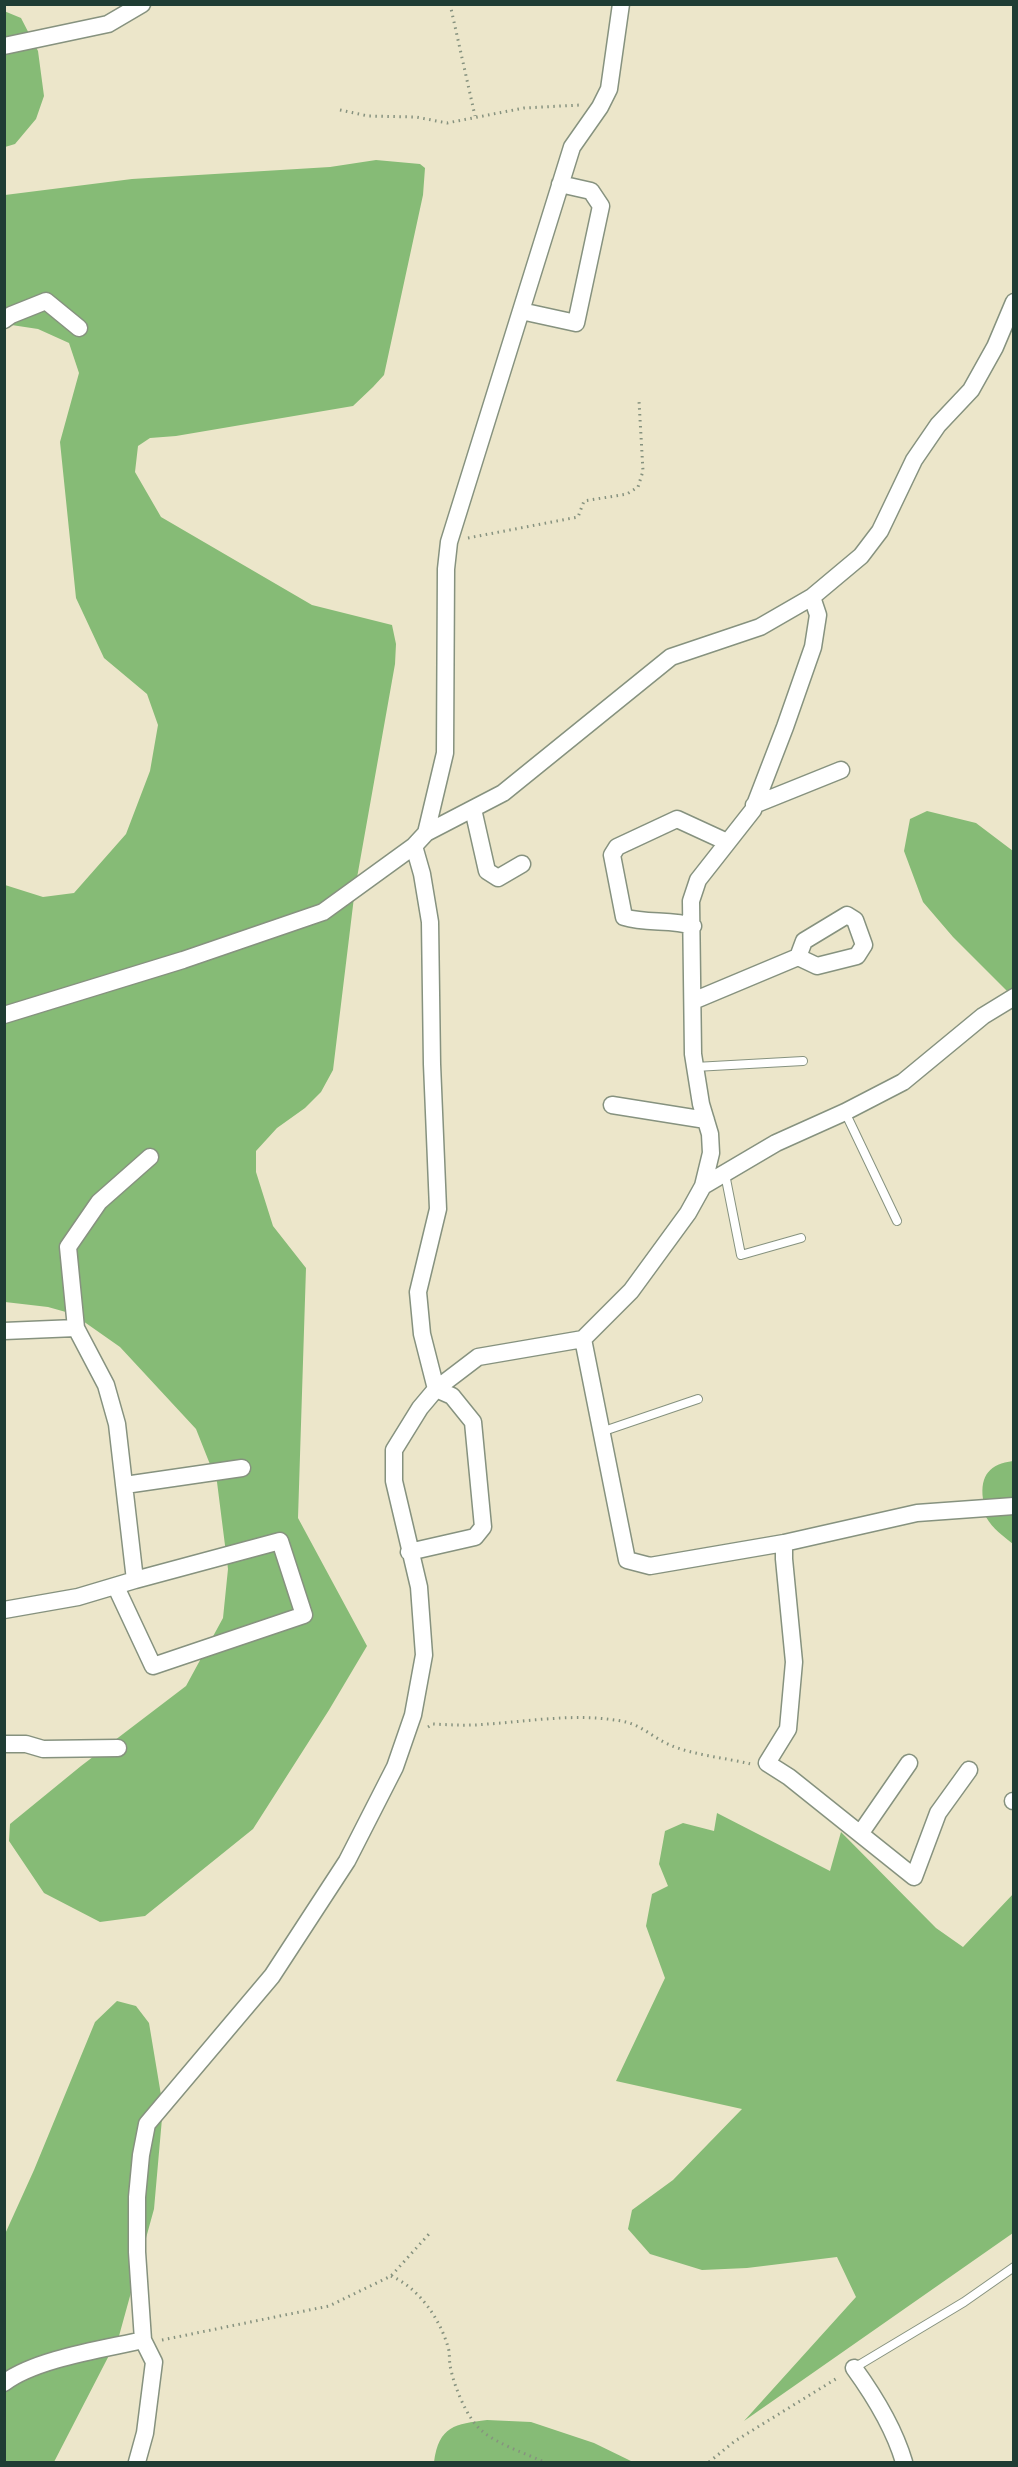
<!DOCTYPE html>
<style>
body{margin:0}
#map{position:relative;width:1018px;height:2467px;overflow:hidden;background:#ece6ca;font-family:"Playpen Sans",sans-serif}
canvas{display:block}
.frame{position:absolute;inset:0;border:6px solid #1f3d34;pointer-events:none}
</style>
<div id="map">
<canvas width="1018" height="2467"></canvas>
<div class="frame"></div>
</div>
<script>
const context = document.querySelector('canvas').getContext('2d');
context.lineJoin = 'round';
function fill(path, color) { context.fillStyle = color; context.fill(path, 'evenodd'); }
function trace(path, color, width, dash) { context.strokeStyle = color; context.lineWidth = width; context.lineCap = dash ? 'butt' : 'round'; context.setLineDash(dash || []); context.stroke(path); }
const forest = new Path2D(`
 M4 11 21 18 38 51 44 96 36 119 15 144 5 147Z
 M376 160 420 164 425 168 423 195 384 375 373 387 353 406 176 436 150 438 138 446 135 472 161 517 312 605 392 625 396 644 395 664 355 889 333 1070 321 1092 305 1108 277 1128 256 1151V1172L273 1226 306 1268 298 1518 367 1646 329 1710 253 1829 145 1916 100 1922 44 1893 9 1841 10 1824 81 1766 186 1686 223 1618 228 1569 217 1482 196 1429 120 1347 73 1314 48 1307 5 1302V885L43 897 74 893 126 834 150 771 158 725 147 694 104 658 76 598 60 442 79 373 69 343 38 329 5 324V195L132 179 330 167Z
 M927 811 976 823 1013 851V997L953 937 923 902 904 851 910 819Z
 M1013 1461V1544C1003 1536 993 1529 986 1517 983 1512 983 1505 983 1499 980 1475 990 1464 1013 1461Z
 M717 1813 830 1871 841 1832 936 1928 963 1947 1014 1893 1013 2233 744 2421 856 2297 837 2257 747 2268 702 2270 650 2254 628 2229 632 2210 673 2180 742 2109 616 2081 665 1978 646 1926 652 1894 668 1886 659 1864 665 1831 683 1823 714 1831Z
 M117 2001 136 2006 149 2023 163 2107 154 2209 119 2336 54 2462H5V2234L34 2170 95 2022Z
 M487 2420 531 2422 594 2443 633 2462H434C439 2426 455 2424 487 2420Z`);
const path = new Path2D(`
 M450 4 475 116
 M340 110 368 116 416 117 447 123 524 108 580 105
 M468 538 578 517 584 501 627 494 638 487 643 471 639 401
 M428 1727 433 1724C452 1725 470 1726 488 1724 532 1721 577 1713 621 1721 641 1724 653 1738 670 1745 693 1755 726 1758 751 1764
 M391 2276C419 2288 440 2319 448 2347 450 2353 449 2359 450 2365 453 2384 467 2419 482 2431 499 2445 525 2453 544 2462
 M162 2340 329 2306 391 2276 429 2234
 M709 2462 735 2441 839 2377`);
const service = new Path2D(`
 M695 1067 803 1061
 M845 1112 897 1221
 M725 1174 741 1255 801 1238
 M601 1432 698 1399
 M854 2368 964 2302 1014 2267`);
const minor = new Path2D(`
 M4 46 108 24 142 4
 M521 311 576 323 601 206 591 191 560 184
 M4 320 11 315 46 301 79 328
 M754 805 841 770
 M473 809 487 871 498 878 522 864
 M426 833 445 753 446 569 449 542 572 147 600 107 609 89 621 4
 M693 926C671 919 646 924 624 917L612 855 617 847 677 819 727 842
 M693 1001 798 957 804 941 847 915 855 920 864 945 857 956 817 966 798 957
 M4 1015 183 960 323 912 414 846 426 833 503 793 671 657 760 627 812 597 861 556 880 531 914 460 938 425 971 390 995 347 1014 302
 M612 1105 706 1120
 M703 1186 776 1143 845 1112 903 1082 983 1016 1014 997
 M4 1331 76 1328
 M583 1339 627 1560 650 1566 784 1543 917 1513 1014 1506
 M125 1485 242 1468
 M784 1543V1559L794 1662 788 1729 767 1763 789 1777 914 1877 938 1813 969 1770
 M409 1552 475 1537 483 1527 473 1422 452 1396 436 1389 422 1334 418 1292 438 1209 432 1064 430 922 422 874 414 846
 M135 1580 117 1424 106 1385 76 1328 68 1247 99 1202 150 1157
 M4 1610 78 1597 135 1580 280 1541 304 1615 153 1666 116 1587
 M4 1744H26L43 1749 118 1748
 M1013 1801H1014
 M860 1834 909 1763
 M854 2368C875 2397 894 2428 904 2462
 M4 2383C35 2359 104 2349 143 2340
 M137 2462 145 2433 154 2362 143 2340 137 2252V2197L141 2155 147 2124 272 1976 347 1861 395 1767 413 1715 424 1655 419 1587 394 1481V1450L420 1408 436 1389 478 1357 583 1339 631 1291 688 1213 703 1186 711 1153 710 1134 701 1104 693 1054 691 901 698 880 753 810 785 727 813 647 818 615 812 597`);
fill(forest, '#86bb76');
trace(service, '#86927f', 10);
trace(minor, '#86927f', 19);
trace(path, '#86927f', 3, [1.5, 4.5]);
trace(service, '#fff', 8);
trace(minor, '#fff', 16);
</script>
